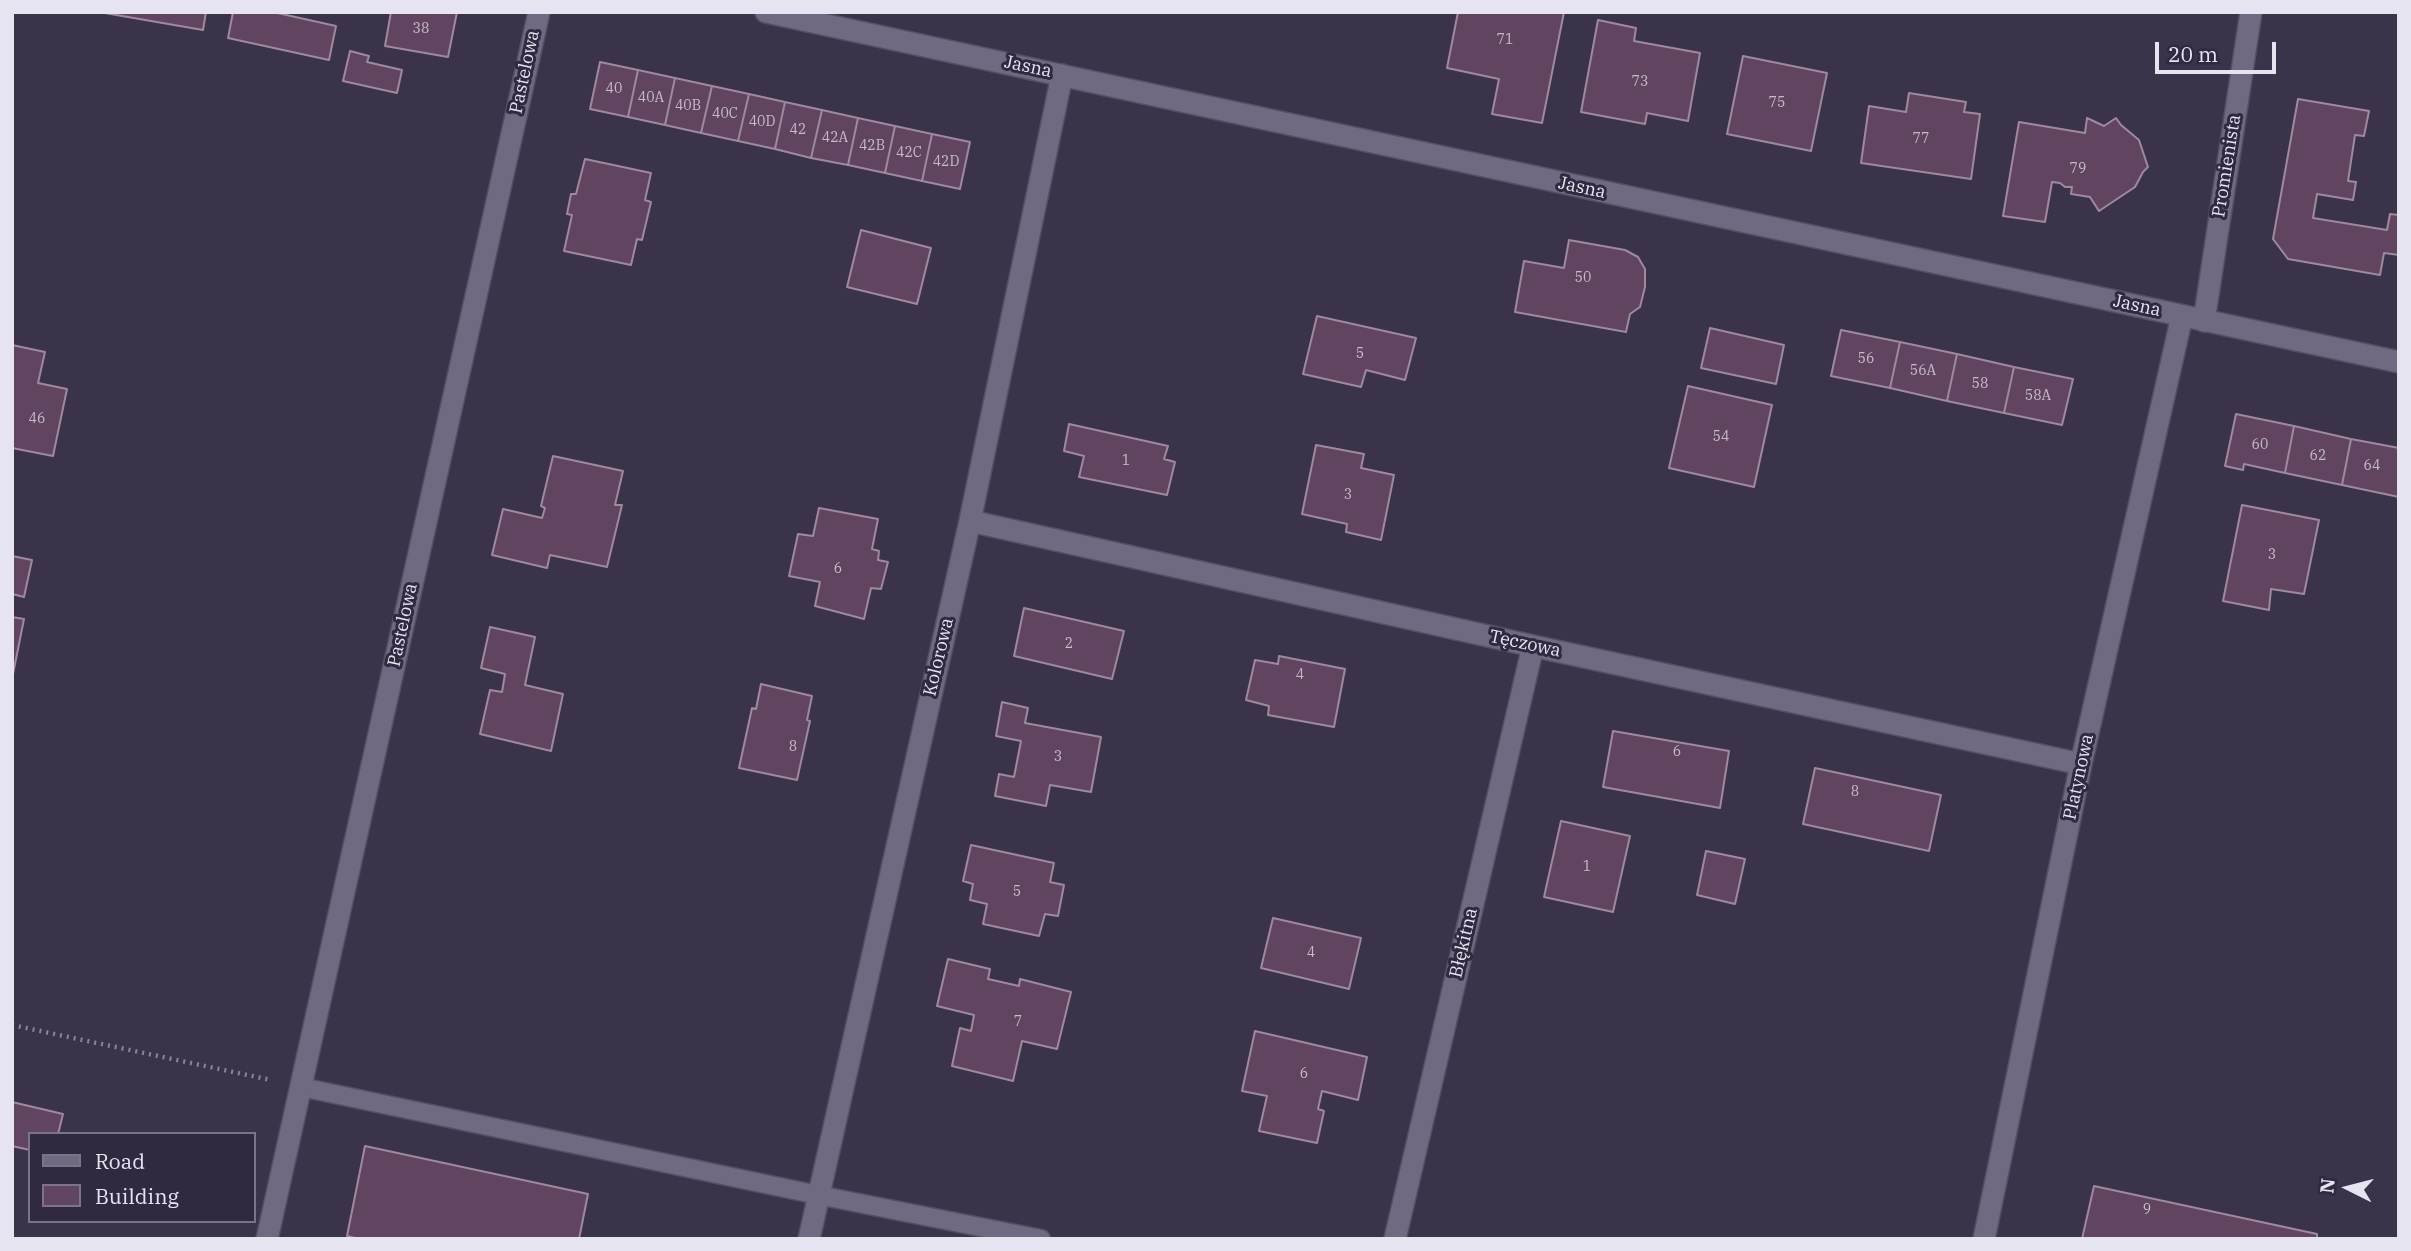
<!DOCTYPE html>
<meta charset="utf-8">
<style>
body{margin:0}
#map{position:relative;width:2411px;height:1251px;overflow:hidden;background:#3a334a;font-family:"IBM Plex Serif",serif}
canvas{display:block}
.frame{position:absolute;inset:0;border:14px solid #e7e4f2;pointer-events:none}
.legend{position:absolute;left:28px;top:1132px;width:228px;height:91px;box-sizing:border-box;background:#30293f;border:2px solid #797487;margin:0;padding:9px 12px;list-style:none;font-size:21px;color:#e7e4f2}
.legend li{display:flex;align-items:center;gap:14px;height:35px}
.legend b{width:35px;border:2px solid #797487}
.north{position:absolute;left:2313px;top:1153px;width:70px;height:70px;-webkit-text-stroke:5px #30293f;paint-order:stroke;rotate:276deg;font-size:19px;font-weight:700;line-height:28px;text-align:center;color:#e7e4f2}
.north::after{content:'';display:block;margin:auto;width:24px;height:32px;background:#e7e4f2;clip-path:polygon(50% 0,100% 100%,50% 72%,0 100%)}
.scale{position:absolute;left:2155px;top:42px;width:121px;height:32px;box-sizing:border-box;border:4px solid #e7e4f2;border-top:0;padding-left:9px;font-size:21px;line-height:24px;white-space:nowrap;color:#e7e4f2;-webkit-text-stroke:5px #30293f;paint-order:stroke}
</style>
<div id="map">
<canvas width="2411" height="1251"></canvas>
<div class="frame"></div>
<ul class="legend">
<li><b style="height:9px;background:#706982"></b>Road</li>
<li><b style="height:19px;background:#614460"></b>Building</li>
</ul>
<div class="north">N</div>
<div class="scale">20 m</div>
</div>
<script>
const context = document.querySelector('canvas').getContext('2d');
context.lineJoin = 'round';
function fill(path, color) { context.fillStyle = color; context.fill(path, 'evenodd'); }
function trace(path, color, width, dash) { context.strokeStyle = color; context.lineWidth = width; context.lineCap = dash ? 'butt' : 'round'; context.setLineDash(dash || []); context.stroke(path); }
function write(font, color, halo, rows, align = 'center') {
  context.font = font + ' "IBM Plex Serif",serif'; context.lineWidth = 6; context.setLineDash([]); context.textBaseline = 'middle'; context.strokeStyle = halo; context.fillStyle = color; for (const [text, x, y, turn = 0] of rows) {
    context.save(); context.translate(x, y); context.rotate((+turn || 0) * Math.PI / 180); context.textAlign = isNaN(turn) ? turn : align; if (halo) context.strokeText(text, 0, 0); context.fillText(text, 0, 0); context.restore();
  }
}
const building = new Path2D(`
 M99 12H206L203 30Z
 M233 12H273L336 26 329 60 228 38Z
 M391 12H457L448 57 385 46Z
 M1458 12H1564L1542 123 1492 114 1499 79 1447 68Z
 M1598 20 1636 28 1634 41 1700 53 1688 121 1647 113 1645 124 1581 112Z
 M350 51 369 56 367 62 402 70 397 93 343 81Z
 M1743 56 1827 73 1811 151 1727 134Z
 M600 62 638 70 628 117 590 109Z
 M638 70 675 78 665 125 628 117Z
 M675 78 712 86 701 133 665 125Z
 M712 86 749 94 738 141 701 133Z
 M1909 93 1966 102 1964 112 1980 114 1971 179 1861 163 1869 106 1906 112Z
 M749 94 785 102 775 149 738 141Z
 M2298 99 2369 111 2364 136 2355 135 2348 181 2356 182 2353 200 2317 194 2313 218 2387 230 2390 214 2399 215V255L2384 253 2380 275 2288 259 2273 239Z
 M785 102 822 110 811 158 775 149Z
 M822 110 858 118 848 165 811 158Z
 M858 118 895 126 885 173 848 165Z
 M2087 118 2104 126 2116 118 2121 125 2139 140 2148 167 2143 172 2135 187 2099 211 2090 197 2071 194 2072 187H2065L2060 183 2052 182 2045 222 2003 216 2019 122 2085 133Z
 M895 126 932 134 922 181 885 173Z
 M932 134 970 142 960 189 922 181Z
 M585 159 651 173 645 200 651 202 642 240 637 239 631 265 564 251 572 215 567 214 571 194H576Z
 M861 230 931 248 917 304 847 287Z
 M1569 240 1625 250 1638 257 1645 269V287L1640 307 1630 314 1626 332 1515 312 1524 261 1564 268Z
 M1317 316 1416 338 1405 380 1366 370 1361 387 1303 374Z
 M1710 328 1784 345 1776 384 1701 368Z
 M1841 330 1900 342 1890 388 1831 376Z
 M1900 342 1957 354 1947 401 1890 388Z
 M12 345 45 352 38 383 67 389 53 456 12 448Z
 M1957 354 2014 367 2004 413 1947 401Z
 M2014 367 2073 379 2062 425 2004 413Z
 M1688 386 1772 405 1754 487 1669 468Z
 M2236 414 2294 426 2285 473 2244 464 2243 470 2225 466Z
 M1069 424 1168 446 1164 459 1175 462 1167 495 1079 477 1084 456 1064 451Z
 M2294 426 2351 439 2342 485 2285 473Z
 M2351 439 2399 448V497L2342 485Z
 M1316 445 1364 454 1361 468 1394 475 1381 540 1346 532 1347 524 1302 514Z
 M553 456 623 471 615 505H622L607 567 550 555 547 568 492 555 503 509 542 518 545 508 541 506Z
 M2242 505 2319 520 2304 594 2271 589 2269 610 2223 601Z
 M819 508 878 519 872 549 879 551 878 560 888 562 881 589 871 588 864 619 815 606 820 582 789 576 798 534 813 536Z
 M12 556 32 560 24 597 12 594Z
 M1024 608 1124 631 1112 679 1014 656Z
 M12 617 24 619 12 679Z
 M490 627 535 637 525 685 563 694 551 751 480 734 490 690 502 692 505 674 481 668Z
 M1279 656 1345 669 1334 727 1268 715 1269 706 1246 700 1255 660 1278 664Z
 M761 684 812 696 807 720 810 721 797 780 739 768 752 708 756 709Z
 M1002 702 1028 708 1025 723 1101 737 1091 792 1050 785 1046 806 995 796 999 774 1014 777 1021 741 996 736Z
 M1613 731 1729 751 1720 808 1603 787Z
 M1815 768 1941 795 1929 851 1803 824Z
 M1561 821 1630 836 1613 912 1544 897Z
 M971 845 1054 863 1050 882 1064 885 1058 916 1045 914 1039 936 983 924 987 904 970 900 973 884 963 881Z
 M1706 851 1745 859 1735 904 1697 895Z
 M1273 918 1361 938 1349 989 1261 968Z
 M948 959 990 969 988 979 1019 986 1020 979 1071 992 1057 1049 1022 1041 1013 1081 952 1066 960 1028 971 1031 974 1015 937 1006Z
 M1255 1031 1367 1057 1358 1100 1322 1091 1318 1109 1324 1111 1317 1143 1259 1131 1267 1096 1242 1091Z
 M12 1102 63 1114 58 1134H30V1150L12 1146Z
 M365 1146 588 1194 579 1239H359L347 1236Z
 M2094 1186 2317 1234V1239H2082Z`);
const path = new Path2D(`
 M12 1025 271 1080`);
const lane = new Path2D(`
 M301 1087 818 1195 1041 1239`);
const street = new Path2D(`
 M766 12 2399 362
 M2204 321 2251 12
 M970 521 1533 646 2081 764
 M267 1239 539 12
 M809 1239 970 521 1062 75
 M1395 1239 1533 646
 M1984 1239 2081 764 2182 316`);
const numberNames = [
 ["38",421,29],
 ["71",1505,40],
 ["73",1640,82],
 ["40",614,89],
 ["40A",651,98],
 ["75",1777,103],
 ["40B",688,106],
 ["40C",725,114],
 ["40D",762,122],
 ["42",798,130],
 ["42A",835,138],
 ["77",1921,139],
 ["42B",872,146],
 ["42C",909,153],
 ["42D",946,162],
 ["79",2078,169],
 ["50",1583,278],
 ["5",1360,354],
 ["56",1866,359],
 ["56A",1923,371],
 ["58",1980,384],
 ["58A",2038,396],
 ["46",37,419],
 ["54",1721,437],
 ["60",2260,445],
 ["62",2318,456],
 ["1",1126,461],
 ["64",2372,466],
 ["3",1348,495],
 ["3",2272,555],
 ["6",838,569],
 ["2",1069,644],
 ["4",1300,675],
 ["8",793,747],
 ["6",1677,752],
 ["3",1058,757],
 ["8",1855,792],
 ["1",1587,867],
 ["5",1017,892],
 ["4",1311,953],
 ["7",1018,1022],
 ["6",1304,1074],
 ["9",2147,1210]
];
const streetNames = [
 ["Jasna",1028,67,12],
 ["Pastelowa",525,72,-78],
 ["Promienista",2227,166,-81],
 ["Jasna",1582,188,12],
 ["Jasna",2137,306,12],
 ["Pastelowa",403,625,-78],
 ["Tęczowa",1525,644,12],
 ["Kolorowa",939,657,-77],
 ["Platynowa",2079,777,-78],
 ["Błękitna",1464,943,-77]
];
fill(building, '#614460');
trace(building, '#9f899e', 2);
trace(lane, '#544f62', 21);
trace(street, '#544f62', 24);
trace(path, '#8b8598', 4.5, [2, 5]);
trace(lane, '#706982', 18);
trace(street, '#706982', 21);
write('14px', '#c6bcce', null, numberNames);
write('18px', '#e7e4f2', '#30293f', streetNames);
</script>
